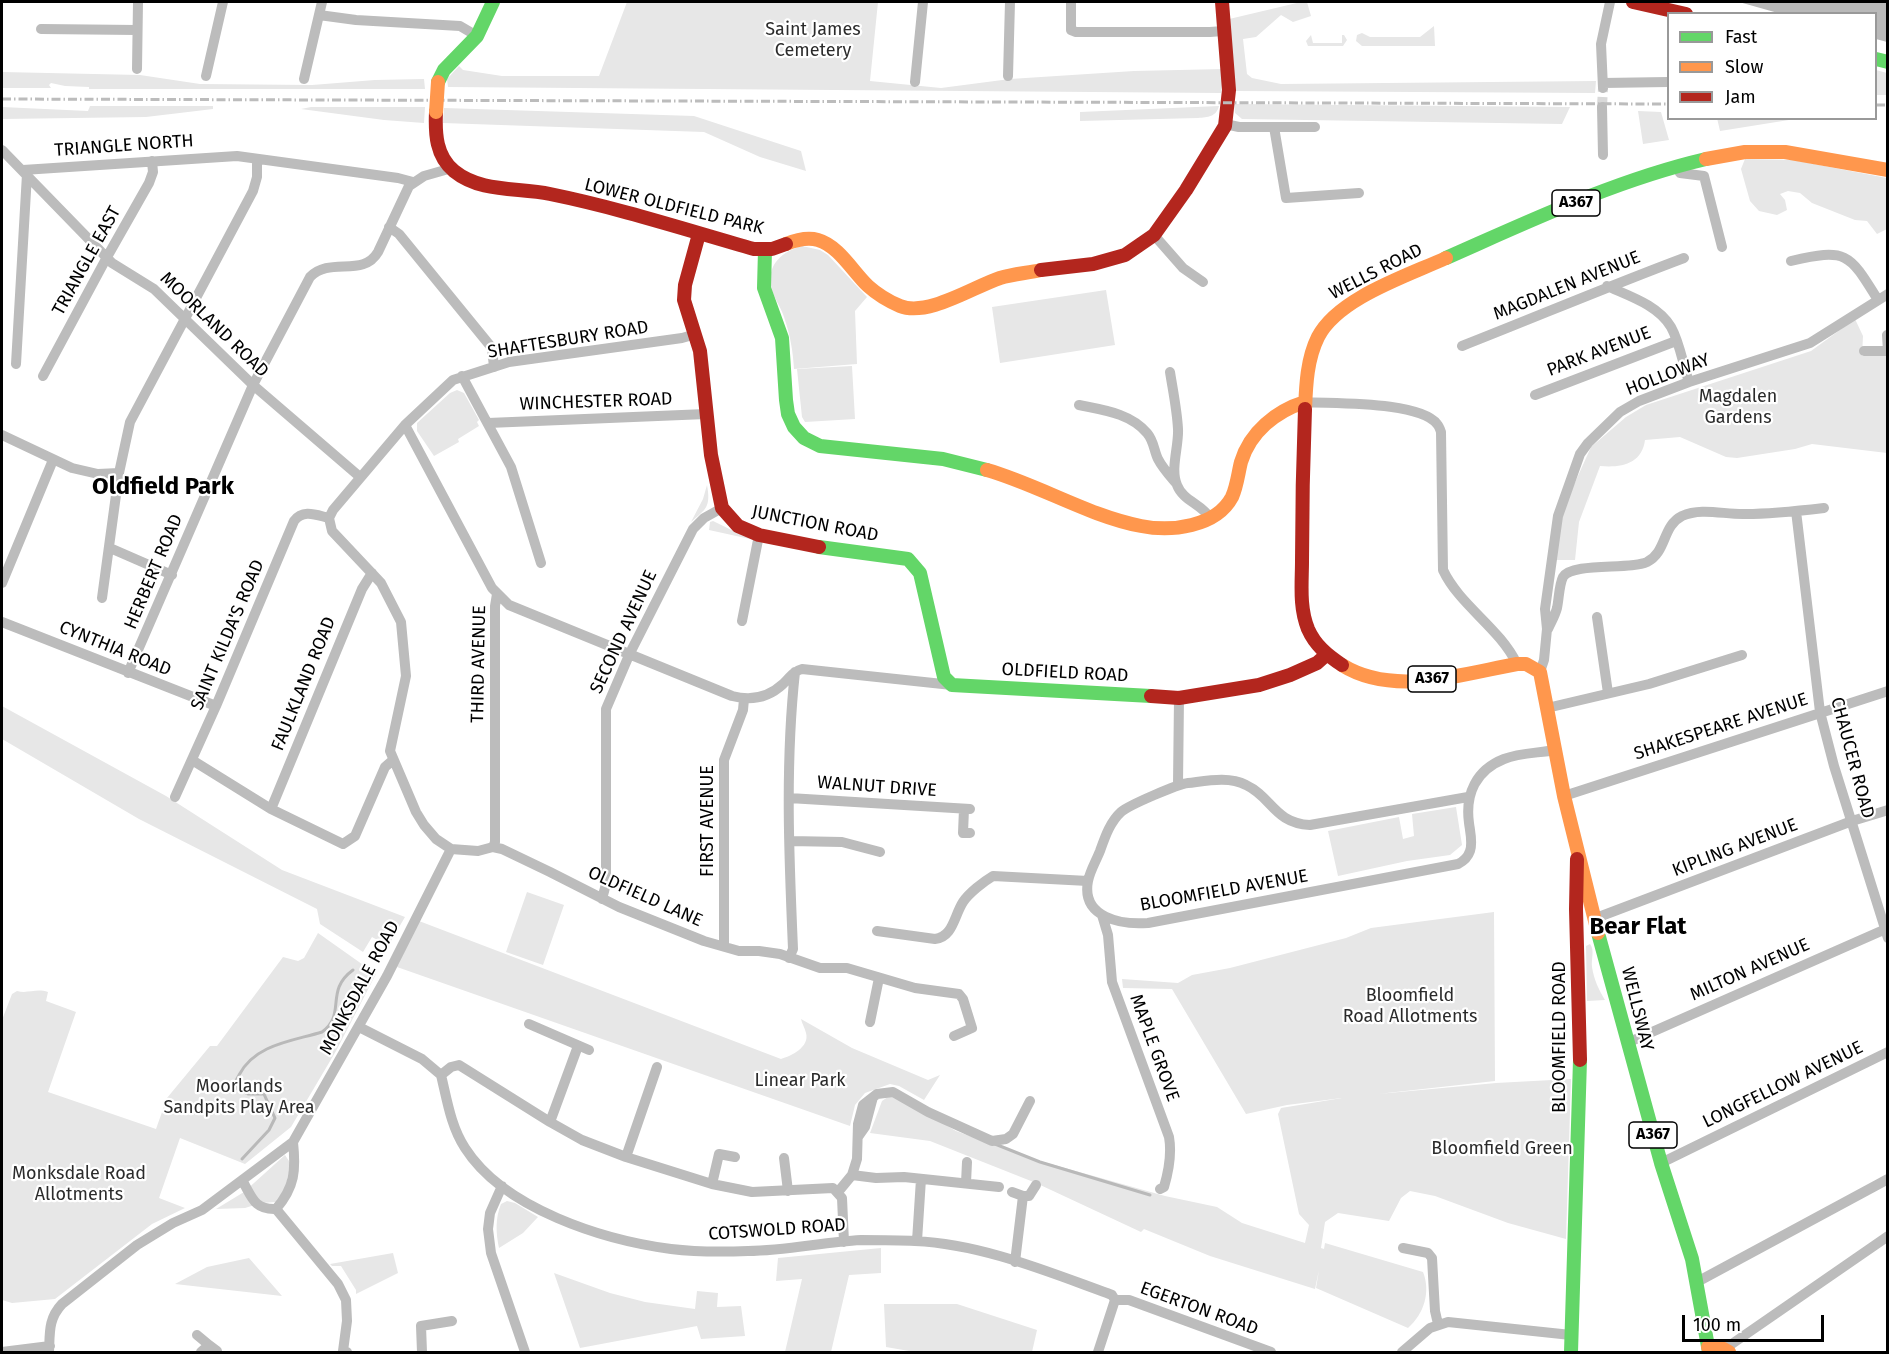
<!DOCTYPE html>
<style>
body{margin:0}
#map{position:relative;width:1889px;height:1354px;overflow:hidden;background:#fff;font-family:"Fira Sans",sans-serif}
canvas{display:block}
.frame{position:absolute;inset:0;border:3px solid #000;pointer-events:none}
.legend{position:absolute;left:1667px;top:12px;width:210px;height:108px;box-sizing:border-box;background:#fff;border:2px solid #999;margin:0;padding:8px 10px;list-style:none;font-size:18px;color:#000}
.legend li{display:flex;align-items:center;gap:12px;height:30px}
.legend b{width:30px;border:2px solid #999}
.scale{position:absolute;left:1682px;top:1315px;width:142px;height:27px;box-sizing:border-box;border:3px solid #000;border-top:0;padding-left:8px;font-size:18px;line-height:21px;white-space:nowrap;color:#000;-webkit-text-stroke:4px #fff;paint-order:stroke}
</style>
<div id="map">
<canvas width="1889" height="1354"></canvas>
<div class="frame"></div>
<ul class="legend">
<li><b style="height:8px;background:#63d668"></b>Fast</li>
<li><b style="height:8px;background:#ff974d"></b>Slow</li>
<li><b style="height:8px;background:#b3261e"></b>Jam</li>
</ul>
<div class="scale">100 m</div>
</div>
<script>
const context = document.querySelector('canvas').getContext('2d');
context.lineJoin = 'round';
function fill(path, color) { context.fillStyle = color; context.fill(path, 'evenodd'); }
function trace(path, color, width, dash) { context.strokeStyle = color; context.lineWidth = width; context.lineCap = dash ? 'butt' : 'round'; context.setLineDash(dash || []); context.stroke(path); }
function write(font, color, halo, rows, align = 'center') {
  context.font = font + ' "Fira Sans",sans-serif'; context.lineWidth = 4.5; context.setLineDash([]); context.textBaseline = 'middle'; context.strokeStyle = halo; context.fillStyle = color; for (const [text, x, y, turn = 0] of rows) {
    context.save(); context.translate(x, y); context.rotate((+turn || 0) * Math.PI / 180); context.textAlign = isNaN(turn) ? turn : align; if (halo) context.strokeText(text, 0, 0); context.fillText(text, 0, 0); context.restore();
  }
}
const green = new Path2D(`
 M627 2H878L870 81 941 88 1010 79 1134 71 1224 69 1221 93 448 87 447 79 459 66 463 70 502 76H599Z
 M1301 2H1307L1311 16 1293 22 1281 15 1256 37 1243 39 1247 74 1252 78 1281 84 1596 81 1595 93 1236 91 1225 20Z
 M1434 26 1435 46H1362L1356 41 1357 35 1362 33 1370 37H1420Z
 M1311 35 1313 43H1342V35H1344L1347 40 1343 46H1308L1306 41Z
 M1876 70 1887 73V95H1876Z
 M2 72 140 75 200 84 312 85 375 80 424 79 425 89H89V87L65 86 51 83 49 85 51 88H2Z
 M1234 104 1570 107 1562 124 1242 119 1235 113Z
 M90 106H213V109L146 117 2 119V107L88 111Z
 M1219 106C1216 117 1208 117 1198 118L1080 121V112Z
 M311 107H425L424 123 384 120 301 109Z
 M444 108 694 116 801 151 806 171 760 157 704 132 443 123Z
 M1638 111 1661 112 1669 140 1643 144Z
 M1717 118H1795V119L1720 131Z
 M1745 159 1793 160 1887 178V229L1877 234 1867 221 1855 220 1812 203 1800 193 1788 191 1780 194 1785 200 1787 210 1777 215 1759 211 1750 201 1741 169Z
 M802 246 820 250 828 255 867 297 855 311 857 364 794 369C793 351 790 334 784 317 781 307 773 297 771 286 767 264 783 251 802 246Z
 M1106 290 1115 345 1000 363 992 307Z
 M1855 319 1863 336 1862 356 1887 355V453L1812 444 1795 449 1737 458 1726 457 1680 437 1645 440C1642 464 1621 468 1600 466L1579 522 1575 560H1555L1559 518 1591 447 1626 417 1646 405 1811 351Z
 M852 366 855 419 805 422 802 417 797 369Z
 M457 390 464 393 479 420 477 422 479 426 458 439 459 442 434 456 417 431V423L450 393Z
 M707 485C711 507 706 509 691 522L703 499Z
 M713 521 750 539 709 530 710 522Z
 M2 706 166 796 282 870 405 917 388 946 372 937 363 952 320 924 317 909 139 819 2 739Z
 M1456 807 1462 845 1450 855 1407 861 1338 876 1328 831 1399 817 1403 839 1414 836 1412 814Z
 M527 892 564 905 543 965 506 952Z
 M1494 912 1495 1081 1378 1094 1496 1083 1571 1079 1566 1239 1508 1223 1435 1196 1410 1191 1401 1198 1389 1221 1338 1213 1325 1222 1321 1248 1324 1249 1325 1243 1423 1272C1431 1292 1424 1314 1408 1328L1316 1288 1319 1270 1315 1289 1210 1256 1144 1229 1141 1232 1036 1183 930 1141 870 1133 882 1101 892 1094 956 1131 1033 1159 1165 1196 1217 1207 1242 1223 1305 1243 1309 1225 1299 1214 1278 1114 1281 1108 1342 1098 1287 1105 1246 1114 1172 989 1123 988 1122 979 1178 983 1192 975 1230 968 1346 938 1371 928Z
 M419 921 781 1059C791 1056 810 1047 806 1033 805 1028 802 1024 801 1019L852 1048 928 1080 940 1075 924 1100 899 1086 890 1084 865 1093 855 1105 850 1126 397 967Z
 M318 933 376 974 336 1051 291 1127 245 1164 180 1138 159 1198 185 1208 152 1224 55 1299 12 1303 2 1300V1020L12 994 17 991C28 994 36 988 48 992L46 1001 76 1012 48 1092 156 1129 167 1098 210 1046H217L283 957 298 961 304 958Z
 M1590 944C1595 950 1591 959 1592 967 1594 980 1599 990 1605 1000L1587 1001 1586 946Z
 M285 1155 291 1164 284 1193 276 1202 261 1203 245 1208 216 1209 244 1192Z
 M507 1201 515 1203 538 1217 523 1233 499 1248C496 1233 495 1219 501 1204Z
 M881 1248V1273L849 1275 831 1352H785L802 1279 776 1281 778 1258Z
 M393 1253 398 1273 356 1294V1290L341 1266H332L330 1264Z
 M249 1258 282 1296 175 1284 207 1267Z
 M554 1273 610 1293 645 1302 695 1309 697 1291 718 1293 717 1307 741 1306 745 1336 701 1339 697 1326 580 1348Z
 M884 1304H957L1037 1330 1032 1352H915L886 1347Z`);
const water = new Path2D(`
 M1739 2H1887V42L1876 39V14L1778 13Z`);
const stream = new Path2D(`
 M995 1144 1040 1162 1150 1195
 M242 1159 269 1130 275 1118 264 1094H248L236 1088C235 1082 236 1080 239 1075 255 1044 293 1041 322 1032 347 1014 324 991 353 970`);
const streetTunnel = new Path2D(`
 M1602 107 1603 88`);
const street = new Path2D(`
 M1071 2V30L1076 32H1210L1223 31
 M319 15 356 20 460 26 477 36
 M41 29 137 30
 M137 69 138 2
 M206 76 223 2
 M1008 76 1010 2
 M304 79 322 2
 M915 82 923 2
 M1603 83 1668 82
 M1603 88 1601 44 1610 2
 M1602 107 1603 155
 M1225 124 1239 127H1315
 M1274 127 1286 198 1359 193
 M2 150 112 263 154 289 253 385 360 477
 M1677 168 1680 173 1704 176 1722 247
 M23 170 237 156 398 178 413 182
 M389 227 399 234 492 348 494 367
 M1154 235 1183 268 1203 282
 M1791 261C1847 248 1849 253 1878 300
 M1607 286C1629 296 1658 305 1671 327 1680 343 1683 365 1689 382
 M1462 346C1536 317 1609 286 1684 258
 M1864 351H1888L1887 335
 M16 364 27 174
 M1170 372C1173 391 1177 410 1178 429 1179 446 1170 469 1177 485 1183 501 1202 504 1210 518
 M43 376 107 257 149 183 153 172 152 161
 M462 376 511 467 541 563
 M1535 395 1676 341
 M1305 402C1333 404 1419 401 1437 424 1439 426 1440 429 1441 432L1443 570C1460 606 1499 627 1517 664
 M1079 405C1103 410 1130 413 1147 433 1154 441 1154 451 1158 459 1162 467 1169 475 1175 482
 M488 423 706 414
 M405 425 492 588 509 605 732 696C751 701 768 698 783 684 789 678 794 671 802 669L952 685
 M2 435 72 468 98 474 119 473
 M1796 511 1820 712 1834 766 1888 938
 M329 518 333 510 405 425 453 380 509 362 682 338 696 334
 M329 518 332 531 381 583 401 622 406 676 390 751 416 812 424 825 436 839 451 849 478 851 493 847
 M110 548 172 575
 M2 583 53 460
 M102 598 119 473 130 422 253 191 257 177V159
 M1597 617 1608 693
 M742 621 759 535
 M2 622 216 706
 M1548 629C1551 622 1555 616 1557 608 1559 599 1559 585 1563 577 1572 562 1630 570 1647 562 1667 552 1662 526 1682 516 1702 507 1725 515 1746 514 1772 514 1798 511 1824 508
 M1540 672 1544 660 1547 629 1545 609 1558 516 1580 454 1588 443 1620 412 1639 401 1689 382 1810 343 1888 294
 M128 673 253 385 310 277C330 256 363 278 378 252L409 186 424 176 452 168
 M1547 708 1649 684 1742 655
 M192 760 271 809 343 844 355 836 385 767 393 760
 M1178 784 1179 698
 M1564 796 1888 691
 M175 797 216 706 294 521C303 509 316 515 329 518
 M1468 797 1310 825C1274 823 1272 797 1246 785 1229 776 1206 781 1188 783 1178 784 1129 805 1121 812 1110 822 1105 837 1100 851 1096 861 1090 871 1088 881 1081 918 1122 925 1148 923L1458 864C1464 861 1468 857 1470 851 1473 843 1470 831 1469 823 1465 794 1476 770 1504 759 1519 753 1539 753 1555 750
 M789 798 970 809
 M271 809 362 589 372 573
 M964 809 963 833H970
 M790 841 842 842 880 852
 M493 847 502 849 550 872 619 907 704 941 739 951H759L780 954 820 968H847L915 988 959 994 963 999 972 1028 954 1036
 M493 847 495 842V606L497 594
 M602 899 606 884V709L630 653 693 529 704 518 722 508
 M1102 915 1108 935 1112 982 1169 1137C1172 1154 1169 1170 1164 1187L1160 1189
 M1596 918 1852 821 1888 810
 M877 931 935 939C953 937 954 916 963 902 969 893 983 882 993 876L1088 881
 M724 946V760L743 710 744 699
 M789 958 793 949C789 857 785 764 795 672
 M870 1022 879 978
 M529 1024 589 1050
 M359 1027 422 1059 441 1075
 M1627 1043 1888 928
 M441 1075C447 1100 451 1127 465 1148 504 1209 603 1240 671 1249 696 1252 723 1252 748 1251 786 1251 823 1242 861 1240 879 1240 897 1240 915 1241 981 1244 1046 1271 1107 1293L1112 1295 1115 1300
 M441 1075 451 1067 459 1065 550 1122 582 1140 626 1157 712 1184 752 1192 833 1188 842 1198 844 1242
 M550 1122 578 1046
 M858 1137 865 1127 873 1097
 M626 1157 657 1067
 M784 1158 788 1191
 M1661 1163 1888 1052
 M852 1175 876 1178 904 1177 999 1187
 M242 1180C252 1197 254 1210 276 1209 295 1187 296 1170 293 1142
 M966 1183 967 1162
 M712 1184 719 1154 735 1157
 M502 1186 490 1213 488 1229 491 1253 525 1352
 M838 1192 852 1175 857 1159 858 1124 863 1105 877 1094 893 1092 928 1112 992 1141 1006 1139 1013 1134 1030 1101
 M1012 1192 1023 1196H1029L1036 1185
 M276 1209 338 1284 346 1300 347 1321 343 1351 347 1352
 M917 1241 921 1179
 M1403 1248 1428 1253 1432 1258 1435 1311 1438 1324
 M1015 1262 1023 1196
 M1697 1282 1888 1179
 M1115 1300H1129L1271 1352
 M197 1335 209 1345
 M1726 1348 1888 1236
 M2 1352 50 1346
 M49 1352C50 1333 48 1319 62 1304L137 1245 173 1223 202 1210 293 1142 387 976 451 849
 M201 1352 209 1345 217 1351
 M422 1352 421 1326 452 1321
 M1098 1352 1115 1300
 M1402 1352 1430 1328 1448 1322 1571 1335`);
const fast = new Path2D(`
 M1876 59 1888 62
 M438 82 444 70 477 36 493 2
 M765 250 764 288 782 338 786 400 788 414 794 427 804 438 820 446 943 459 987 470
 M1446 258C1530 221 1616 180 1706 159
 M819 547 908 559 920 573 944 677 952 685 1151 696
 M1598 933 1661 1163 1692 1259 1709 1352
 M1571 1352 1580 1060`);
const slow = new Path2D(`
 M1706 159 1745 152H1785L1888 170
 M786 244C796 240 807 237 818 240 839 246 853 272 868 286 878 295 888 301 900 306 928 317 973 287 1000 278 1013 274 1028 273 1041 270
 M1305 409C1306 385 1307 359 1318 337 1338 298 1407 276 1446 258
 M987 470C1039 485 1089 516 1141 526 1171 532 1216 527 1232 497 1237 486 1238 474 1241 462 1250 432 1276 411 1305 402
 M1342 665C1393 697 1462 674 1517 664H1526L1540 672 1564 796 1598 933
 M1708 1347H1720L1729 1352`);
const jam = new Path2D(`
 M1633 2 1686 14
 M436 112C435 134 436 156 454 171 481 193 518 187 550 194 619 208 687 230 754 249H772L786 244
 M699 234 685 285 684 300 700 351 711 455 722 508 738 526 759 535 819 547
 M1041 270 1093 264 1125 255 1154 235 1186 190 1225 126 1229 90 1222 2
 M1305 409C1303 460 1302 510 1302 561 1302 583 1299 607 1308 629 1315 645 1327 655 1342 665
 M1151 696 1179 698 1259 685 1290 675 1317 663 1326 655
 M1577 859 1576 909 1580 1060`);
const rail = new Path2D(`
 M2 99 1668 104
 M1876 105H1888`);
const slowBridge = new Path2D(`
 M436 112 438 82`);
const shields = [
 [1576,203,48],
 [1432,679,48],
 [1653,1135,48]
];
const shieldNames = [
 ["A367",1576,203],
 ["A367",1432,679],
 ["A367",1653,1135]
];
const parkNames = [
 ["Saint James",813,30],
 ["Cemetery",813,51],
 ["Magdalen",1738,397],
 ["Gardens",1738,418],
 ["Bloomfield",1410,996],
 ["Road Allotments",1410,1017],
 ["Linear Park",800,1081],
 ["Moorlands",239,1087],
 ["Sandpits Play Area",239,1108],
 ["Bloomfield Green",1502,1149],
 ["Monksdale Road",79,1174],
 ["Allotments",79,1195]
];
const streetNames = [
 ["TRIANGLE NORTH",124,146,-4],
 ["LOWER OLDFIELD PARK",674,207,14],
 ["TRIANGLE EAST",87,261,-61],
 ["WELLS ROAD",1376,272,-27],
 ["MAGDALEN AVENUE",1567,286,-22],
 ["MOORLAND ROAD",214,325,44],
 ["SHAFTESBURY ROAD",568,340,-9],
 ["PARK AVENUE",1599,352,-21],
 ["HOLLOWAY",1668,375,-21],
 ["WINCHESTER ROAD",596,402,-2],
 ["JUNCTION ROAD",815,524,11],
 ["HERBERT ROAD",154,572,-67],
 ["SECOND AVENUE",624,632,-65],
 ["SAINT KILDA'S ROAD",228,635,-67],
 ["CYNTHIA ROAD",115,649,22],
 ["THIRD AVENUE",479,664,-89],
 ["OLDFIELD ROAD",1065,673,3],
 ["FAULKLAND ROAD",304,684,-68],
 ["SHAKESPEARE AVENUE",1721,727,-18],
 ["CHAUCER ROAD",1852,758,75],
 ["WALNUT DRIVE",877,787,4],
 ["FIRST AVENUE",708,821,-90],
 ["KIPLING AVENUE",1735,848,-21],
 ["BLOOMFIELD AVENUE",1224,891,-10],
 ["OLDFIELD LANE",645,897,24],
 ["MILTON AVENUE",1750,970,-24],
 ["MONKSDALE ROAD",360,988,-62],
 ["WELLSWAY",1637,1009,76],
 ["BLOOMFIELD ROAD",1560,1037,-90],
 ["MAPLE GROVE",1154,1048,70],
 ["LONGFELLOW AVENUE",1783,1085,-26],
 ["COTSWOLD ROAD",777,1230,-4],
 ["EGERTON ROAD",1199,1309,20]
];
const districtNames = [
 ["Oldfield Park",163,487],
 ["Bear Flat",1638,927]
];
fill(green, '#e7e7e7');
fill(water, '#b9b9b9');
trace(stream, '#b9b9b9', 3);
trace(streetTunnel, '#d9d9d9', 10, [10, 5]);
trace(street, '#bcbcbc', 10);
trace(fast, '#63d668', 14);
trace(slow, '#ff974d', 14);
trace(jam, '#b3261e', 14);
trace(rail, '#bcbcbc', 3, [9, 3, 1.5, 3]);
trace(slowBridge, '#ff974d', 14);
for (const [x, y, w] of shields) { const box = new Path2D(); box.roundRect(x - w / 2, y - 13, w, 26, 4.5); context.fillStyle = '#fff'; context.fill(box); trace(box, '#000', 1.5); }
write('bold 16px', '#000', null, shieldNames);
write('18px', '#2b2b2b', '#fff', parkNames);
write('18px', '#000', '#fff', streetNames);
write('bold 24px', '#000', '#fff', districtNames);
</script>
